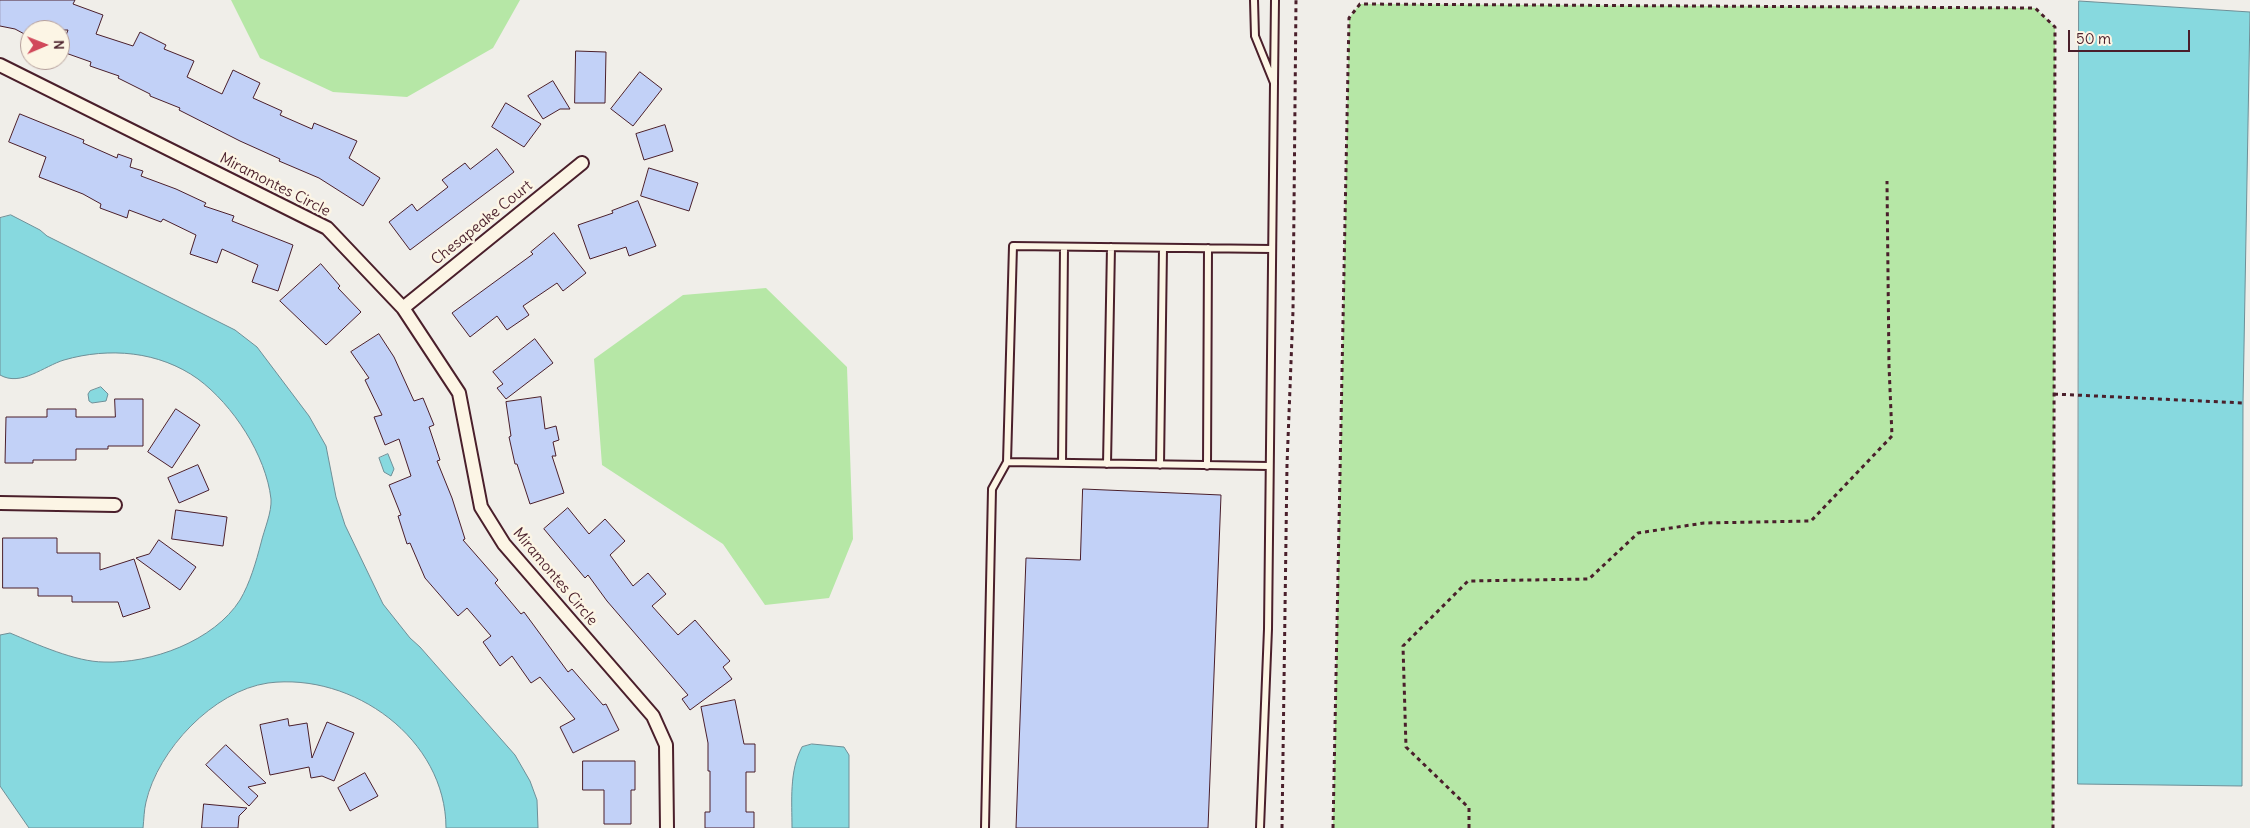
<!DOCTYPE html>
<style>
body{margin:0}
#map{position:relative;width:2250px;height:828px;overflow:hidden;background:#f0eee9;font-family:Delius,sans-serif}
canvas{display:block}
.north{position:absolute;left:20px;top:20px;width:50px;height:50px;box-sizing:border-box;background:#fcf5e5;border:1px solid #b59f9b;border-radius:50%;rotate:89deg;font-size:14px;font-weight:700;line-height:20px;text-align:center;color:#4a1f2b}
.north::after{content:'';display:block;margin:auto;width:18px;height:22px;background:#d1495b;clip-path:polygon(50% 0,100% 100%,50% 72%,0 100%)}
.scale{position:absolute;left:2068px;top:30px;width:122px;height:22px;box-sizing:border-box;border:2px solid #4a1f2b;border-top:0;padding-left:6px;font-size:15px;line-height:18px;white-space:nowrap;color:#4a1f2b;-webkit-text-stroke:4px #fcf5e5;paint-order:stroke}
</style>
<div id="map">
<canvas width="2250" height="828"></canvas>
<div class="north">N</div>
<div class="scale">50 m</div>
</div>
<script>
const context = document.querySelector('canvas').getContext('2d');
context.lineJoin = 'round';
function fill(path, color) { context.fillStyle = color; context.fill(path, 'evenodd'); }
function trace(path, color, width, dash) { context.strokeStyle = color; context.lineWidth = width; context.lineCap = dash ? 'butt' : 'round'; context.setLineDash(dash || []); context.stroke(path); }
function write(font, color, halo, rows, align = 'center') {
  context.font = font + ' Delius,sans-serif'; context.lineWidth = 5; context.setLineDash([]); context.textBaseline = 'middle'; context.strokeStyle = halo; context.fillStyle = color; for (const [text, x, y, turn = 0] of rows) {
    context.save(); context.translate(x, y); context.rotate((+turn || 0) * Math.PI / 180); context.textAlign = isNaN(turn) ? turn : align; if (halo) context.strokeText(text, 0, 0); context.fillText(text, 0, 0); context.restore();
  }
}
const green = new Path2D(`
 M231 0H520L493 48 407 97 333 92 260 58Z
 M1360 4 2035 8 2055 27 2053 828H1333L1349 18Z
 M766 288 847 367 853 539 829 598 765 605 723 544 602 465 594 359 683 295Z`);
const water = new Path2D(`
 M2079 1 2250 12 2243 403 2242 786 2078 784Z
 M11 215 40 230 47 236 235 330 257 347 309 416 326 446 336 497 345 525 383 604 410 638 420 647 515 755 530 781 537 800 538 828H446C446 739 353 672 268 683 213 691 158 750 146 802 144 810 144 819 143 828H29L0 786V635L10 633C36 644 76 662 104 662 151 664 214 641 240 600 250 583 256 562 261 543 264 530 272 512 271 499 266 455 233 405 198 379 159 351 109 347 64 360 44 366 21 387 0 375V218Z
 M101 387 108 394 106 401 92 403 89 401 88 394 90 391Z
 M388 454 394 469 391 476 384 472 379 458Z
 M812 744 844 747 849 755V828H792C792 801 789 771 802 747Z`);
const building = new Path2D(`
 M0 0H75L73 4 103 15 96 34 133 46 140 32 166 45 164 49 194 61 187 77 222 94 233 70 260 83 253 98 282 111 280 115 312 129 314 123 357 141 349 158 380 178 363 206 319 178 279 161 280 159 240 141 179 110 180 108 150 96V94L118 78 119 76 90 66 91 62 60 51 68 30H30V37L15 29 0 26Z
 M576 51 606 52 605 103H575Z
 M640 72 662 89 633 126 611 109Z
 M553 81 570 109H560L543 119 528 96Z
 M506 103 541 124 524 147 492 127Z
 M20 114 84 140 83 143 117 158 118 154 132 159 130 167 143 171 141 176 176 189 206 203 204 206 234 216 232 221 293 245 278 291 252 282 258 265 222 249 217 263 190 254 196 235 163 219 161 222 129 210 127 218 100 208 101 204 83 194 39 177 46 157 9 142Z
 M665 125 673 151 644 160 636 134Z
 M497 149 514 172 410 250 389 222 412 204 417 211 448 187 442 180 465 163 470 169Z
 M649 168 698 183 689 211 641 196Z
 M638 201 656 246 629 256 626 247 590 259 578 225 613 213 612 211Z
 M554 233 586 273 563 291 557 283 523 306 529 315 507 330 497 316 470 337 452 313 533 254 531 252Z
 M321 264 340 286 338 288 361 312 326 345 280 301Z
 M379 334 394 357 414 401 423 398 434 425 429 427 440 460 437 461 452 498 465 539 463 540 498 580 495 583 521 614 524 612 568 672 572 669 603 705 606 704 619 730 573 753 560 727 575 719 540 677 531 683 512 656 500 666 483 642 491 636 467 608 458 616 425 578 410 543 407 544 398 516 401 515 389 485 411 476 399 439 385 445 374 417 382 415 365 380 369 378 351 352Z
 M535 339 553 363 506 399 497 388 503 384 493 372Z
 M541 397 545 429 556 426 559 440 553 442 556 456H552L564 493 530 504 517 464H515L509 437 511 436 506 402Z
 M115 399H143V446H108V449H76V460H33V463H5L6 417H47V409H76V417H115Z
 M176 409 200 425 172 468 148 452Z
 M198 465 209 490 179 503 168 478Z
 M1083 489 1221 495 1208 828H1016L1026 558 1080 560Z
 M568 508 589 534 605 519 625 541 610 555 633 586 648 573 666 594 652 606 678 635 695 620 730 661 723 667 732 679 690 710 682 699 688 695 607 601 588 575 585 578 544 529Z
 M176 510 227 517 223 546 172 539Z
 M3 538H57V553H100V570L134 559 150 608 123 617 118 602H72V596H38V588H3Z
 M159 540 196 567 180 590 136 558 149 554Z
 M735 700 744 744H755V772H746V812H754V828H705V812H710V771H708V743L701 707Z
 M288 719 289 726 307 723 312 758 327 722 354 733 334 781 322 776 311 778 309 767 270 775 260 725Z
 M226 745 266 783 248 787 258 796 249 806 206 765Z
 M583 761H635V790H631V824H604V790H583Z
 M365 773 378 796 350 811 338 788Z
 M204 804 247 808 239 816 238 828H202Z`);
const path = new Path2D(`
 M2054 394 2243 403
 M1282 828 1287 465 1293 311 1296 0
 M1333 828 1349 18 1360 4 2035 8 2055 27 2053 828
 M1469 828V808L1406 747 1403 646 1468 581 1589 579 1638 533 1704 523 1811 521 1892 436 1889 366 1887 181`);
const lane = new Path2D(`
 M1254 0 1255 36 1274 83 1275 0
 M1007 462 1013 246 1272 249
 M1062 463 1064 247
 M1107 464 1111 247
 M1160 465 1163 248
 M1207 466 1208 248
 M985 828 992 489 1007 462 1269 466
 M1260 828 1268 629 1274 83`);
const street = new Path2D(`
 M0 65 327 228 403 308 459 393 481 507 504 544 653 716 666 745 667 828
 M403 308 582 163
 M0 503 115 505`);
const streetNames = [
 ["Miramontes Circle",275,185,27],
 ["Chesapeake Court",482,223,-39],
 ["Miramontes Circle",555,577,50]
];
fill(green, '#b6e7a6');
fill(water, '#87d9df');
trace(water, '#6f8f97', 1);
fill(building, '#c2d1f7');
trace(building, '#4a1f2b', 1);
trace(lane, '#4a1f2b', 10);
trace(street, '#4a1f2b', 16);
trace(path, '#4a1f2b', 3, [4, 4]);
trace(lane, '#fcf5e5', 6);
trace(street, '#fcf5e5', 12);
write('15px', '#4a1f2b', '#fcf5e5', streetNames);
</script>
